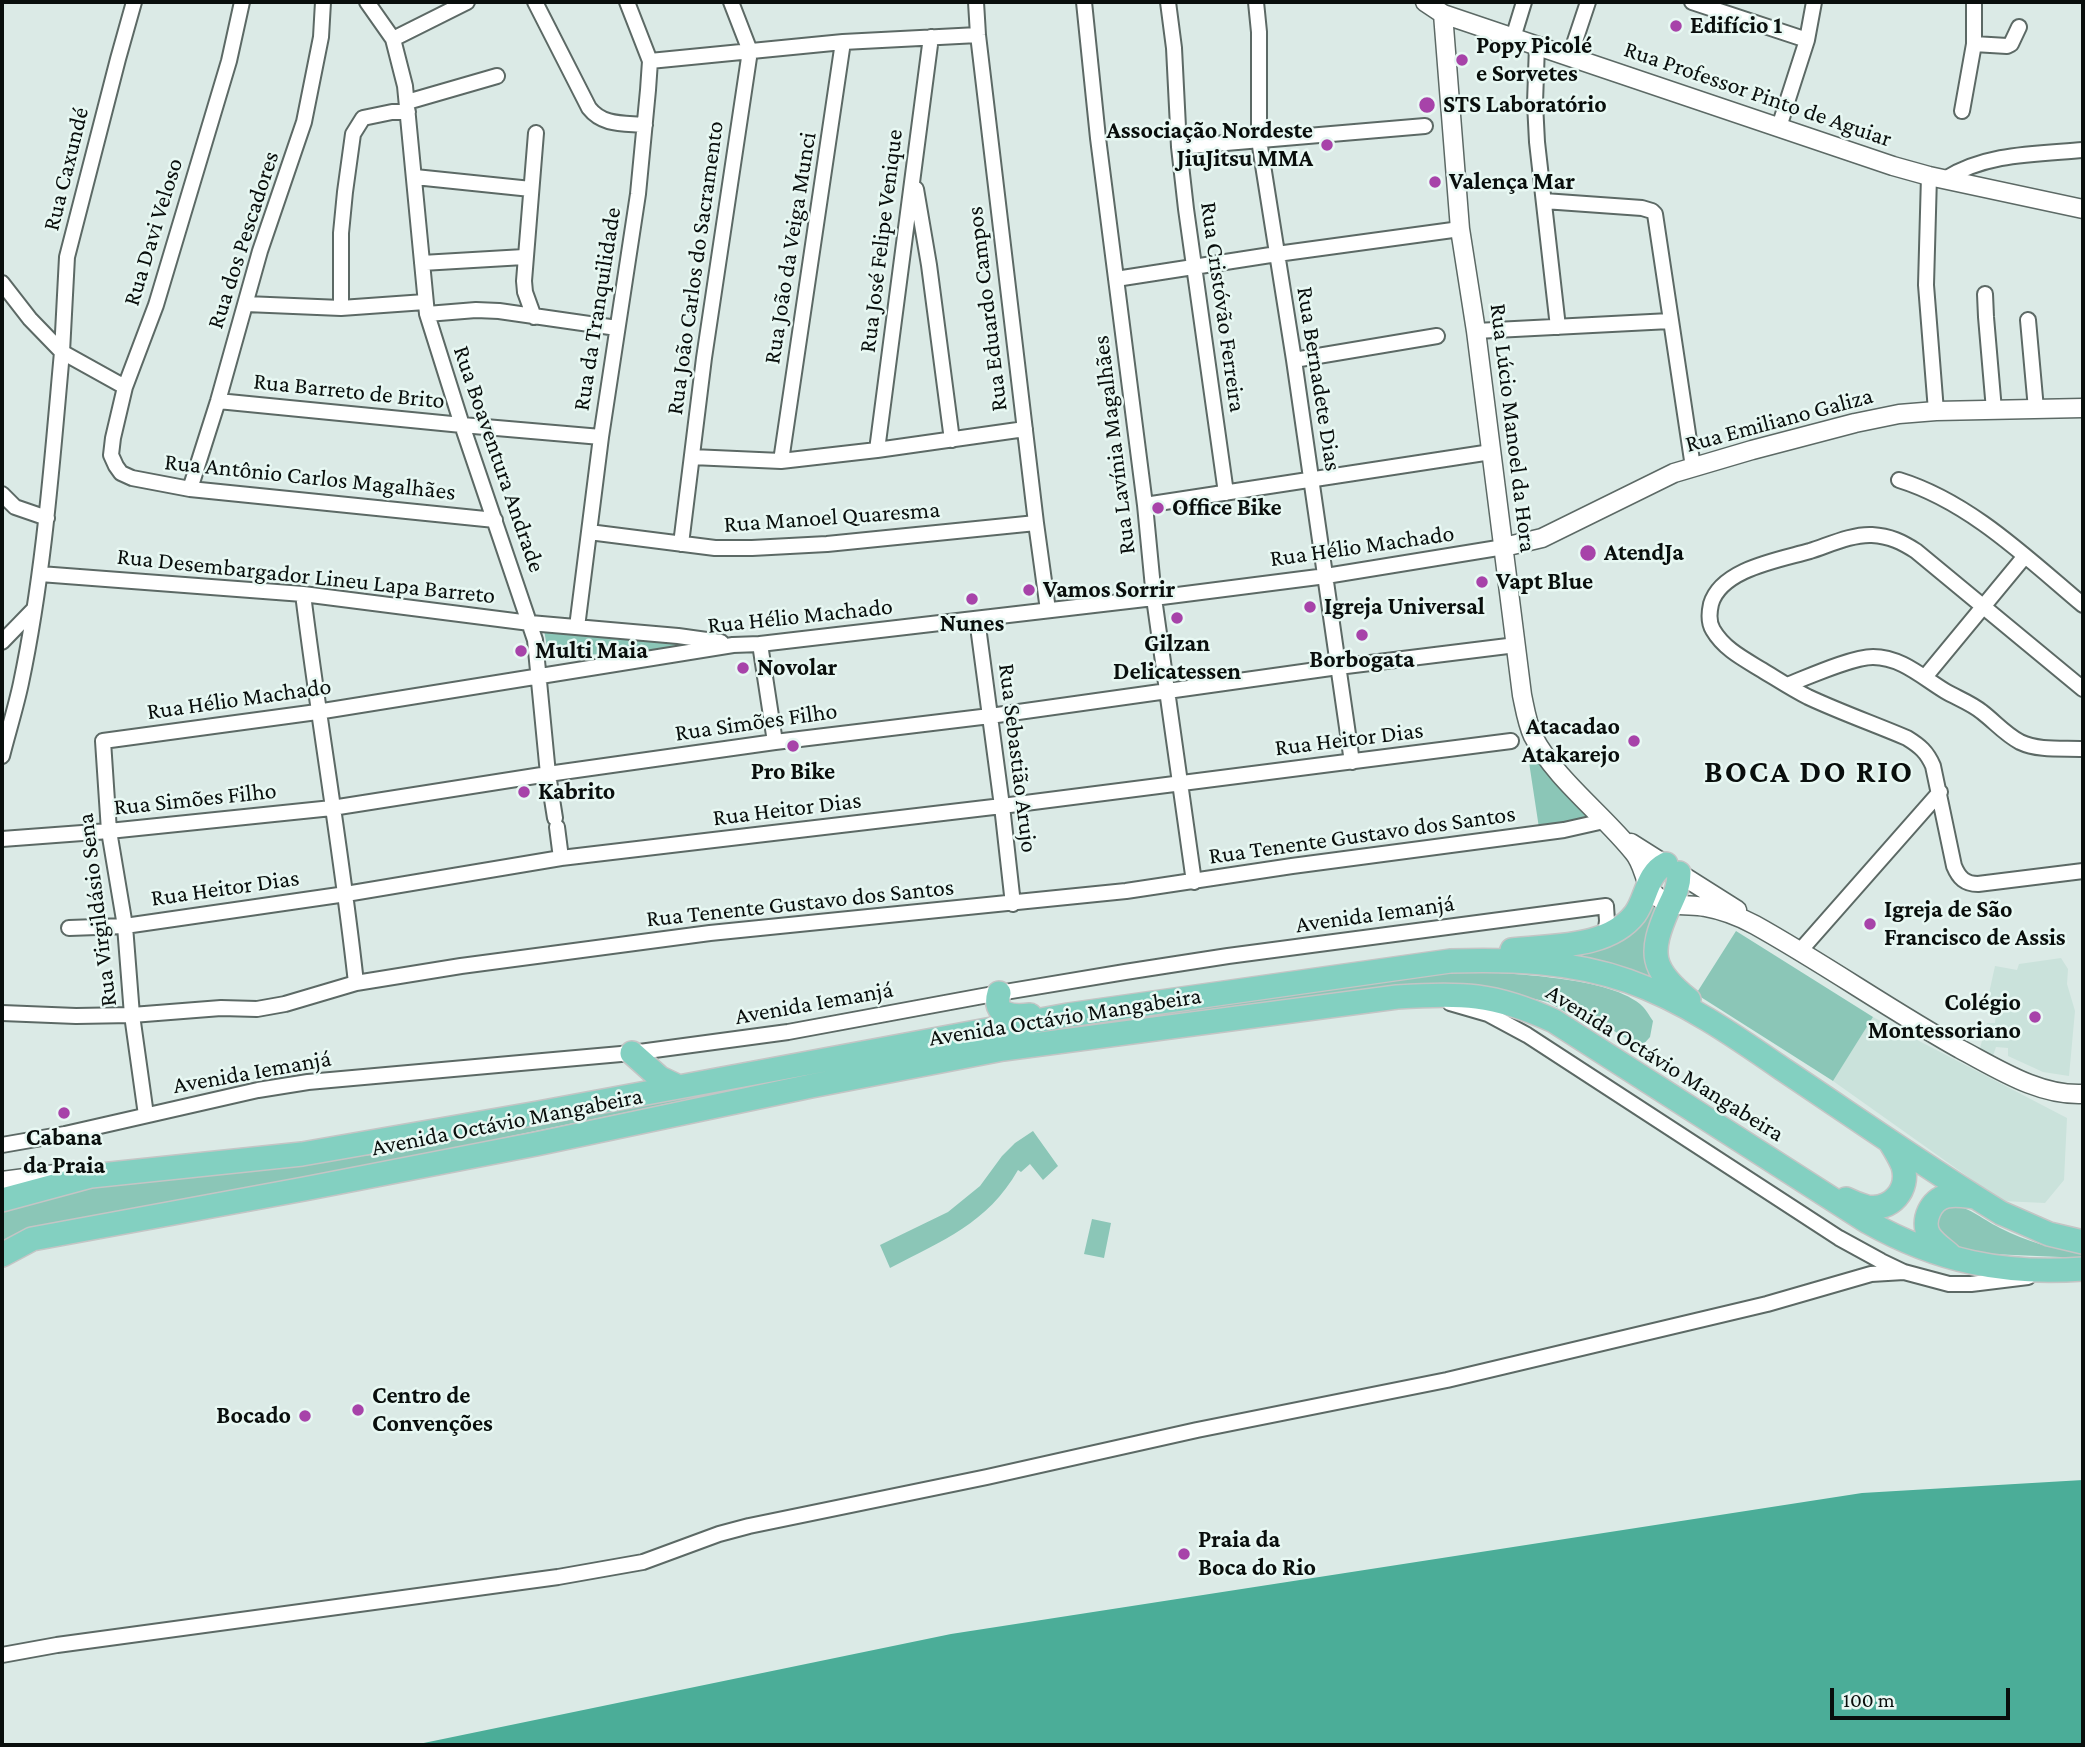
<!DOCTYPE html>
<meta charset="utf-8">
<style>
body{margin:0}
#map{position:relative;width:2085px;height:1747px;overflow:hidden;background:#dbeae6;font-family:"Crimson Pro",serif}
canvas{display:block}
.frame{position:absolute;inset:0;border:4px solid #090e0c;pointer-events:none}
.scale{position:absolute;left:1830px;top:1688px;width:180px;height:32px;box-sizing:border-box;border:4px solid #090e0c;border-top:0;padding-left:9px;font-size:21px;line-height:24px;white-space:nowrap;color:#090e0c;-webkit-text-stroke:5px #e8f8f3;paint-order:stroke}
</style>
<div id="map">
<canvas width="2085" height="1747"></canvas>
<div class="frame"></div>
<div class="scale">100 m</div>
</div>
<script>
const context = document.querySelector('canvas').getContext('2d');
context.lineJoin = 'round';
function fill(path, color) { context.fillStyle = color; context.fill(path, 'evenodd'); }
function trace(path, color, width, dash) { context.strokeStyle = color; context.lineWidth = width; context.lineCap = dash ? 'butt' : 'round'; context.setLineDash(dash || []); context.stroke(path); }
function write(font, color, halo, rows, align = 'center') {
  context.font = font + ' "Crimson Pro",serif'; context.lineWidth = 5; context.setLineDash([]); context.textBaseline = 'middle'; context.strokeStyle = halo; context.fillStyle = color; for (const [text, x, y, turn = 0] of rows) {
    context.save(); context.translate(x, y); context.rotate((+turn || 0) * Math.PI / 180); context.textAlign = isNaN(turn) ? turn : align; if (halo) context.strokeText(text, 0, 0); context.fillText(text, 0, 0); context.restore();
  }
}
const built = new Path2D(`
 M2061 958 2068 969 2067 984 2075 1011 2069 1076 2043 1072 2008 1056V1048L1996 1047 1993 1056 1980 1048 1987 1023H1995L1996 1011 1986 1007 1995 966 2017 970 2019 964Z
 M1873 1017 2067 1118 2064 1180 2045 1203 2002 1201 1833 1081Z`);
const green = new Path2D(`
 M544 630 688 641V647L549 658Z
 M1532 748 1590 816 1591 821 1539 828 1527 749Z
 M1651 906 1665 912 1660 986 1555 956C1597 949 1632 951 1651 906Z
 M1736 931 1873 1017 1833 1081 1696 994Z
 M1455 970C1501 974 1605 975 1640 1004 1645 1008 1649 1015 1653 1021L1650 1037 1641 1047 1614 1031 1592 1027 1548 1002 1491 989 1453 983 1400 985 1040 1032 835 1069 381 1163 26 1232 2 1242V1212L14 1205 59 1193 151 1178 380 1154 1038 1026Z
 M1033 1131 1058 1166 1043 1180 1030 1164 1021 1172 1018 1170C987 1224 943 1240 890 1268L880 1245 948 1212 980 1186 1002 1156 1015 1143Z
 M1946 1204C1969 1206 1980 1218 2000 1228 2026 1241 2054 1250 2083 1252V1258L1991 1254 1958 1249 1939 1240 1935 1214Z
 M1092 1219 1111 1223 1104 1258 1084 1254Z`);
const water = new Path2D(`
 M2083 1480V1745H414L951 1634 1862 1493Z`);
const minor = new Path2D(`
 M242 2 229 61 156 305 125 387 113 438 111 455 116 466 121 473 132 478 190 489 495 520
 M367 2 393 39 405 86 427 314 462 425 535 640 548 774 555 818
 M535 2 589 108C603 126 624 123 645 125
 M976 2 978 35 1036 523 1048 610
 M1084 2 1098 138 1145 505 1154 598 1194 882
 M1168 2 1174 48 1179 147 1186 209 1226 493
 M1256 2 1259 32V140L1294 360 1352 762
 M1692 2 1807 40
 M1513 38 1524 2
 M393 39 467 2
 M1974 44 2007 46 2011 44 2019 27
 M1537 45 1535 103 1537 142 1558 327
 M1570 56 1588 2
 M650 61 843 42 978 35
 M407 102 497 76
 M1962 111 1974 44V2
 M1779 127 1807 40 1814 2
 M1179 147 1425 126
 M1929 176 1926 285 1936 411
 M415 177 531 189
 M1945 179C1986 153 2036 154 2083 150
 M916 189 929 265 952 440
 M1544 201 1642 208 1652 211 1655 214 1693 467
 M422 263 524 257
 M1116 279 1277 254 1460 229
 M2 283 30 319 62 352C52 462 44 574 21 683 16 707 8 732 2 756
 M1985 294 1986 317 1994 410
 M246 304 341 308 425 302
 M341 308V233L345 192 353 134 363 118 392 112H408
 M427 314 476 310 499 311 617 328
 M534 317 525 292 524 281 536 133
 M2028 320 2036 409
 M1476 331 1670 321
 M1294 360 1437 336
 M125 387 62 352 67 257 118 59 134 2
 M218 401 462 425 601 437
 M877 450 931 37
 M692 457 781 461 877 450 1025 429
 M781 461 843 42
 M1899 480C1970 502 2027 558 2083 605
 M190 489 218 401 260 251 304 122 321 37 323 2
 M2 494 15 507 47 518
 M1145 505 1491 452
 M589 532 715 548H752L827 544 1036 523
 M681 544 704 358 750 51 731 2
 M40 574 303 594 530 623 678 636 721 642
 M303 594C319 724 342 853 356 983
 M977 619 1002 806 1013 904
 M577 627 601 437 638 194 648 90 650 61 627 2
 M2 642 34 609
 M760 644 775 742
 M1925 677 2025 556
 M1787 685C1808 677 1852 657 1873 657 1901 657 1922 677 1945 691 1957 698 1971 703 1982 712 1995 722 2005 734 2020 742 2039 751 2063 748 2083 749
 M2083 689 1916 551C1902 542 1890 536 1872 535 1852 534 1829 545 1810 551 1779 560 1721 569 1711 604 1709 613 1708 622 1713 630 1724 649 1744 659 1762 670 1777 679 1792 689 1808 697 1840 712 1874 724 1907 738 1920 746 1927 752 1933 766L1954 866C1959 878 1965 884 1978 884L2083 871
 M557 827 561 858
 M2 839 109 831 332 808 548 774 775 742 990 716 1338 667 1516 645
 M69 928 125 926 346 894 561 858 1002 806 1511 741
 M1799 952 1940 792
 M1450 1003 1488 1014 1527 1035 1839 1238 1881 1261 1904 1272 1949 1284H1971L2028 1277
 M2 1013 76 1016 132 1015 221 1008 257 1009 285 1004 356 983 461 966 710 933 1126 891 1292 866 1564 830 1604 821
 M146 1115 132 1015 125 926 109 831 103 741 317 712 733 645 760 644 1154 598 1326 576 1504 547
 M2 1145 65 1134 258 1090 308 1082 632 1053 788 1032 999 993 1125 972 1228 956 1606 906 1607 921 1605 936
 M2 1655 57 1645 558 1577 643 1562 719 1534 749 1526 987 1477 1197 1430 1447 1380 1767 1304 1871 1274 1904 1272`);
const tertiary = new Path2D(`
 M1425 2 1443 14 1893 166 1929 176 2083 209
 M1443 14 1460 229 1476 331 1522 695C1525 709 1527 723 1533 736 1555 779 1604 815 1634 853 1645 866 1644 888 1659 898 1672 908 1690 904 1705 907 1722 910 1740 917 1755 925 1825 964 1890 1010 1960 1049 1998 1069 2039 1096 2083 1094
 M1504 547 1542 538 1674 473 1752 450 1855 423 1899 414 1936 411 2083 408
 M1631 843 1737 910
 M2 1181 64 1173 73 1174`);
const primary = new Path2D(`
 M1679 873C1679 888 1674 896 1668 909 1649 953 1650 969 1689 1000
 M1512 950C1550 945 1608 949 1635 914 1647 898 1646 874 1666 864
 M999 993C992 1016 1013 1017 1030 1015
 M632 1053 660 1078 679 1087
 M1846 1199C1852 1202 1859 1205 1867 1207 1891 1211 1910 1190 1903 1166 1900 1158 1895 1150 1890 1142
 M2 1200 91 1176 302 1154 538 1113 1068 1015 1450 961C1510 959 1571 961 1628 981 1685 1001 1735 1036 1784 1070 1856 1118 1927 1168 2001 1213L2049 1234 2083 1242
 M1949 1254C1942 1248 1934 1243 1929 1235 1921 1221 1931 1199 1947 1196 1956 1194 1966 1196 1975 1197
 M2 1255 32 1239 304 1189 536 1144 811 1086 1003 1049 1397 997C1461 993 1494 993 1554 1021L1868 1222C1937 1261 2004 1275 2083 1269`);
const markers = [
 [1676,26,7,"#a743a9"],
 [1462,60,7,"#a743a9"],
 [1427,105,9,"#a743a9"],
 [1327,145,7,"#a743a9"],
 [1435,182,7,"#a743a9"],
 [1158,508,7,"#a743a9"],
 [1588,553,9,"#a743a9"],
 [1482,582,7,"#a743a9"],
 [1029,590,7,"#a743a9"],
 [972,599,7,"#a743a9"],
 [1310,607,7,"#a743a9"],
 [1177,618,7,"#a743a9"],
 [1362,635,7,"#a743a9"],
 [521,651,7,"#a743a9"],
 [743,668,7,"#a743a9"],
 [1634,741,7,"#a743a9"],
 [793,746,7,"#a743a9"],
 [524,792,7,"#a743a9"],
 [1870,924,7,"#a743a9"],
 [2035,1017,7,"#a743a9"],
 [64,1113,7,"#a743a9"],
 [358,1410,7,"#a743a9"],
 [305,1416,7,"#a743a9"],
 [1184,1554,7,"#a743a9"]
];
const poiNames = [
 ["Edifício 1",1690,26],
 ["Popy Picolé",1476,46],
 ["e Sorvetes",1476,74],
 ["STS Laboratório",1443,105],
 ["Associação Nordeste",1313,131,"right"],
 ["JiuJitsu MMA",1313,159,"right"],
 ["Valença Mar",1449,182],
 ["Office Bike",1172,508],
 ["AtendJa",1604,553],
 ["Vapt Blue",1496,582],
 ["Vamos Sorrir",1043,590],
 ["Igreja Universal",1324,607],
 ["Nunes",972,624,"center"],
 ["Gilzan",1177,644,"center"],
 ["Delicatessen",1177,672,"center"],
 ["Multi Maia",535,651],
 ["Borbogata",1362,660,"center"],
 ["Novolar",757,668],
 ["Atacadao",1620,727,"right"],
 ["Atakarejo",1620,755,"right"],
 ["Pro Bike",793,772,"center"],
 ["Kabrito",538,792],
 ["Igreja de São",1884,910],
 ["Francisco de Assis",1884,938],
 ["Colégio",2021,1003,"right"],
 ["Montessoriano",2021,1031,"right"],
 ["Cabana",64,1138,"center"],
 ["da Praia",64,1166,"center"],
 ["Centro de",372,1396],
 ["Convenções",372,1424],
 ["Bocado",291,1416,"right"],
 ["Praia da",1198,1540],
 ["Boca do Rio",1198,1568]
];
const streetNames = [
 ["Rua Professor Pinto de Aguiar",1758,94,19],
 ["Rua Caxundé",66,169,-76],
 ["Rua Davi Veloso",153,232,-73],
 ["Rua dos Pescadores",243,240,-72],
 ["Rua José Felipe Venique",881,241,-83],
 ["Rua João da Veiga Munci",790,248,-81],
 ["Rua João Carlos do Sacramento",695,268,-82],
 ["Rua Cristóvão Ferreira",1223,307,82],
 ["Rua da Tranquilidade",597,309,-81],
 ["Rua Eduardo Campos",987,309,-97],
 ["Rua Bernadete Dias",1319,379,81],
 ["Rua Barreto de Brito",349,391,6],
 ["Rua Emiliano Galiza",1779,420,-15],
 ["Rua Lúcio Manoel da Hora",1513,428,83],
 ["Rua Lavínia Magalhães",1114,445,-97],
 ["Rua Boaventura Andrade",499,459,71],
 ["Rua Antônio Carlos Magalhães",310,477,6],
 ["Rua Manoel Quaresma",832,517,-4],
 ["Rua Hélio Machado",1362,546,-8],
 ["Rua Desembargador Lineu Lapa Barreto",306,576,6],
 ["Rua Hélio Machado",800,616,-6],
 ["Rua Hélio Machado",239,699,-8],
 ["Rua Simões Filho",756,722,-8],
 ["Rua Heitor Dias",1349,739,-7],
 ["Rua Sebastião Arujo",1018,758,83],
 ["Rua Simões Filho",195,799,-6],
 ["Rua Heitor Dias",787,809,-7],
 ["Rua Tenente Gustavo dos Santos",1362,835,-8],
 ["Rua Heitor Dias",225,888,-8],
 ["Rua Tenente Gustavo dos Santos",800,903,-6],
 ["Rua Virgildásio Sena",97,910,-97],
 ["Avenida Iemanjá",1375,914,-8],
 ["Avenida Iemanjá",814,1003,-10],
 ["Avenida Octávio Mangabeira",1065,1017,-9],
 ["Avenida Octávio Mangabeira",1665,1063,32],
 ["Avenida Iemanjá",252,1072,-10],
 ["Avenida Octávio Mangabeira",507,1122,-11]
];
const districtNames = [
 ["BOCA DO RIO",1809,772]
];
fill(built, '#cae2db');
fill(green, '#8bc6b7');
fill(water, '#4bad98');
trace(minor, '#5c6965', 18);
trace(tertiary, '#5c6965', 21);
trace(primary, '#c4c5c5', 26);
trace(minor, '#fff', 14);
trace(tertiary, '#fff', 18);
trace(primary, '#83d0c1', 23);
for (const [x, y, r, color] of markers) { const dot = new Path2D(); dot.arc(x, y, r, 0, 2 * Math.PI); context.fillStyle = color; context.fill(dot); trace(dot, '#e8f8f3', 2.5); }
write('bold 24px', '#090e0c', '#e8f8f3', poiNames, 'left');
write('24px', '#090e0c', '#e8f8f3', streetNames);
context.letterSpacing = '2px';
write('bold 32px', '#090e0c', '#e8f8f3', districtNames);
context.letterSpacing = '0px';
</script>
